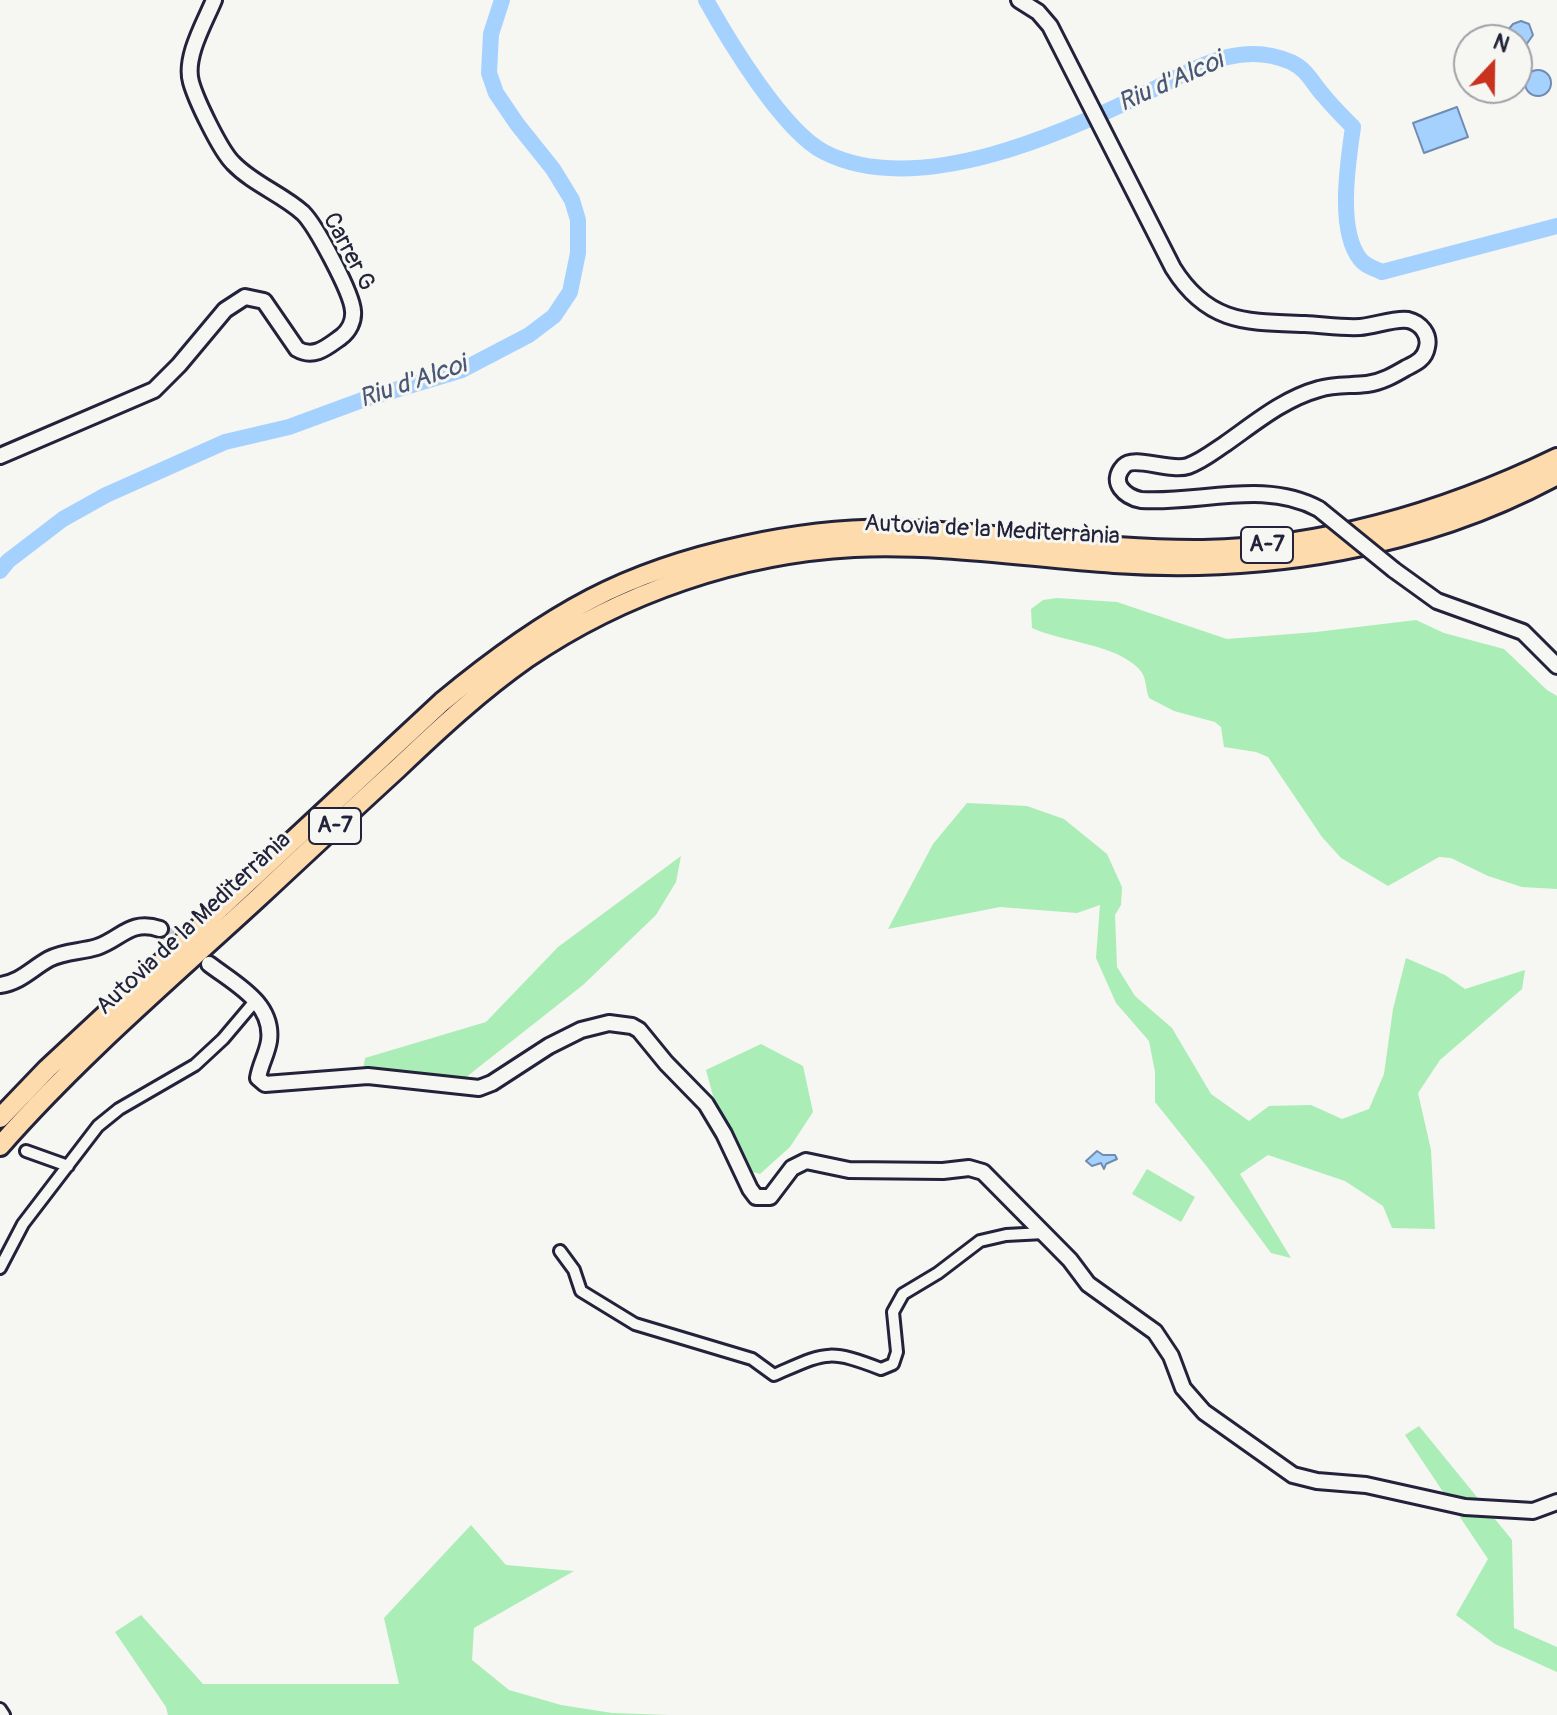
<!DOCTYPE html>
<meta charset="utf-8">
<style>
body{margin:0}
#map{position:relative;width:1557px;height:1715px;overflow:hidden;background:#f6f6f2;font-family:Pangolin,sans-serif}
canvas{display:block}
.north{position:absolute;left:1453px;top:24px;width:80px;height:80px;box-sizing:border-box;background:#f6f6f2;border:2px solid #a1a1a9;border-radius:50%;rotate:22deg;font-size:22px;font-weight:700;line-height:32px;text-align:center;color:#22223b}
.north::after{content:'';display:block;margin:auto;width:28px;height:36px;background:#c8321e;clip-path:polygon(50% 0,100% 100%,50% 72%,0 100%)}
</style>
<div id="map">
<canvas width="1557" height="1715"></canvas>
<div class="north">N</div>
</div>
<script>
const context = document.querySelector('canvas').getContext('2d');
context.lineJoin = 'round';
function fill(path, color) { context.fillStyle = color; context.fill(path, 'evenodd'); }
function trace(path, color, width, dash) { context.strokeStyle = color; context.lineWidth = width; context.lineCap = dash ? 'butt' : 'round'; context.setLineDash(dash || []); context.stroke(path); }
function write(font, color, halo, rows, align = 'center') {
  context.font = font + ' Pangolin,sans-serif'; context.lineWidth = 6; context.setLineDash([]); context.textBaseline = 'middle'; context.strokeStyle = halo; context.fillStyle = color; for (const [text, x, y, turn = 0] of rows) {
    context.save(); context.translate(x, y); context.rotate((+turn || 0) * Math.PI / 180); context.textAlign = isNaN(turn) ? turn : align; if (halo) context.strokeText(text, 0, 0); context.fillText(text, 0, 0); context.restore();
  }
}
const green = new Path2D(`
 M1057 598 1117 602 1227 639 1316 632 1416 620 1444 633 1504 649 1547 690 1557 696V889L1522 887 1488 876 1451 858 1439 857 1388 886 1341 858 1322 837 1268 757 1256 752 1224 747 1221 727 1215 722 1174 711 1149 698C1145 688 1147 677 1139 669 1116 644 1062 642 1032 628L1031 609 1043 600Z
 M967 803 1027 806 1064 819 1107 854 1122 887 1121 905 1115 915 1117 967 1135 996 1172 1028 1211 1094 1249 1121 1269 1106 1311 1105 1342 1119 1369 1109 1384 1074 1393 1009 1406 958 1445 975 1465 989 1525 970 1522 989 1440 1060 1418 1093 1431 1150 1435 1229 1392 1228 1383 1206 1345 1181 1268 1155 1240 1174 1291 1258 1271 1253 1208 1168 1155 1102V1072L1149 1041 1116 1003 1096 958 1100 905 1077 913 1000 907 888 929 933 844Z
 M681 856 676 882 656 915 583 985 465 1078 363 1071 365 1058 486 1022 558 947Z
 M761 1044 803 1066 813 1112 790 1147 760 1174 732 1166 706 1070Z
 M1147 1169 1195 1197 1181 1222 1132 1194Z
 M1419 1426 1512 1540 1514 1628 1557 1647V1672L1495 1644 1456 1615 1488 1559 1405 1435Z
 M471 1525 506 1565 574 1571 474 1628 472 1660 509 1690 561 1705 612 1713 669 1715H168L166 1707 115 1632 141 1615 203 1684H399L384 1618Z`);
const water = new Path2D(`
 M1521 21 1529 24 1533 35 1526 45 1518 46 1517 40H1510L1508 30 1513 24Z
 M1525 83a13 13 0 1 1 26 0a13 13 0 1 1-26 0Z
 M1457 107 1468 137 1424 153 1413 123Z
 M1097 1151 1103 1155H1115L1117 1159 1106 1164 1104 1169 1101 1163 1092 1166 1086 1161Z`);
const river = new Path2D(`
 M706 0C729 41 783 131 824 152 918 200 1067 132 1154 89 1198 67 1241 40 1291 62 1308 70 1312 83 1324 96 1333 107 1343 117 1353 127 1348 162 1337 230 1360 259 1365 266 1374 268 1382 272L1557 226
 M0 571 8 561 63 519 106 495 225 442 289 427 365 399 462 370 529 335 554 316 570 292 578 253V220L572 200 553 169 517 124 496 93 489 73 491 34 502 0`);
const secondaryTunnel = new Path2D(`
 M160 929 189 949`);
const street = new Path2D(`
 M26 1151 68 1166
 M560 1251 574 1270 581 1291 635 1324 752 1359 774 1375C825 1353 827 1348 881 1369L893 1364 897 1352 893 1312 903 1294 938 1273 980 1241 1006 1235 1044 1233
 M0 1268 23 1224 98 1126 119 1109 195 1065 223 1039 256 1000
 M0 1709 4 1715`);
const secondary = new Path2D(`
 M1019 0 1038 12 1050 26 1173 268C1208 324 1247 322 1305 324 1324 325 1342 328 1360 327 1375 326 1394 318 1408 320 1421 323 1430 335 1427 347 1425 359 1416 363 1406 368 1394 375 1382 382 1367 384 1351 386 1334 384 1319 389 1283 399 1255 423 1225 444 1213 452 1202 461 1188 466 1170 472 1134 455 1124 466 1108 483 1126 497 1141 500 1200 504 1264 479 1319 509
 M0 456 154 390 179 365 225 310 245 297 264 301 297 349C314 359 327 347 341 337 349 331 354 321 353 311 352 293 316 226 303 213 282 194 253 184 233 163 220 150 196 100 191 82 184 57 205 22 214 0
 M1394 570 1437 601 1523 632 1557 666
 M209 964C235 984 274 1003 269 1041 267 1054 260 1065 258 1078L265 1084 368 1076 479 1088 492 1083 549 1046 581 1030 609 1023 632 1026 639 1030 666 1063 706 1104 724 1134 750 1189 756 1197H770L792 1168 806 1161 849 1170 943 1171 969 1168 983 1172 1070 1260 1088 1284 1155 1332 1171 1356 1183 1388 1204 1412 1293 1475 1317 1481 1366 1485 1465 1507 1533 1511 1557 1502
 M0 985C21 982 31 969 49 959 64 951 81 952 97 947 121 939 130 919 160 929`);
const highway = new Path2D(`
 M0 1118 47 1069 442 702C489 663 537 627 591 599 679 553 808 526 907 530 1006 534 1104 551 1203 550 1328 547 1445 512 1557 458
 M0 1146C79 1056 171 978 259 897 305 854 351 811 397 769 438 730 480 691 527 658 622 593 739 553 854 547 941 543 1027 557 1114 563 1264 573 1423 548 1557 475`);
const secondaryBridge = new Path2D(`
 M1319 509 1394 570`);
const shields = [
 [1267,545,52],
 [335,826,52]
];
const shieldNames = [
 ["A-7",1267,545],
 ["A-7",335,826]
];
const streetNames = [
 ["Carrer G",348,252,62],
 ["Autovia de la Mediterrània",992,531,3],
 ["Autovia de la Mediterrània",194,924,-43]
];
const waterNames = [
 ["Riu d'Alcoi",1171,83,-24],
 ["Riu d'Alcoi",413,383,-19]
];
fill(green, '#abedb6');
fill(water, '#a5d1ff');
trace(water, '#718bb1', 2);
trace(river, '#a5d1ff', 16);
trace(secondaryTunnel, '#cccccd', 14, [14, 7]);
trace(street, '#22223b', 16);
trace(secondary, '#22223b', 20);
trace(highway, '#22223b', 24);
trace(street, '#f6f6f2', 10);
trace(secondary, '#f6f6f2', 14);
trace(highway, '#fedbac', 18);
trace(secondaryBridge, '#22223b', 20, []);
trace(secondaryBridge, '#f6f6f2', 14);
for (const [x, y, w] of shields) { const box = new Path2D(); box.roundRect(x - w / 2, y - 18, w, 36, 6); context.fillStyle = '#f6f6f2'; context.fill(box); trace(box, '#22223b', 2); }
write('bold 22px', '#22223b', null, shieldNames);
write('24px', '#22223b', '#f6f6f2', streetNames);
write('italic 26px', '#495776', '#f6f6f2', waterNames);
</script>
